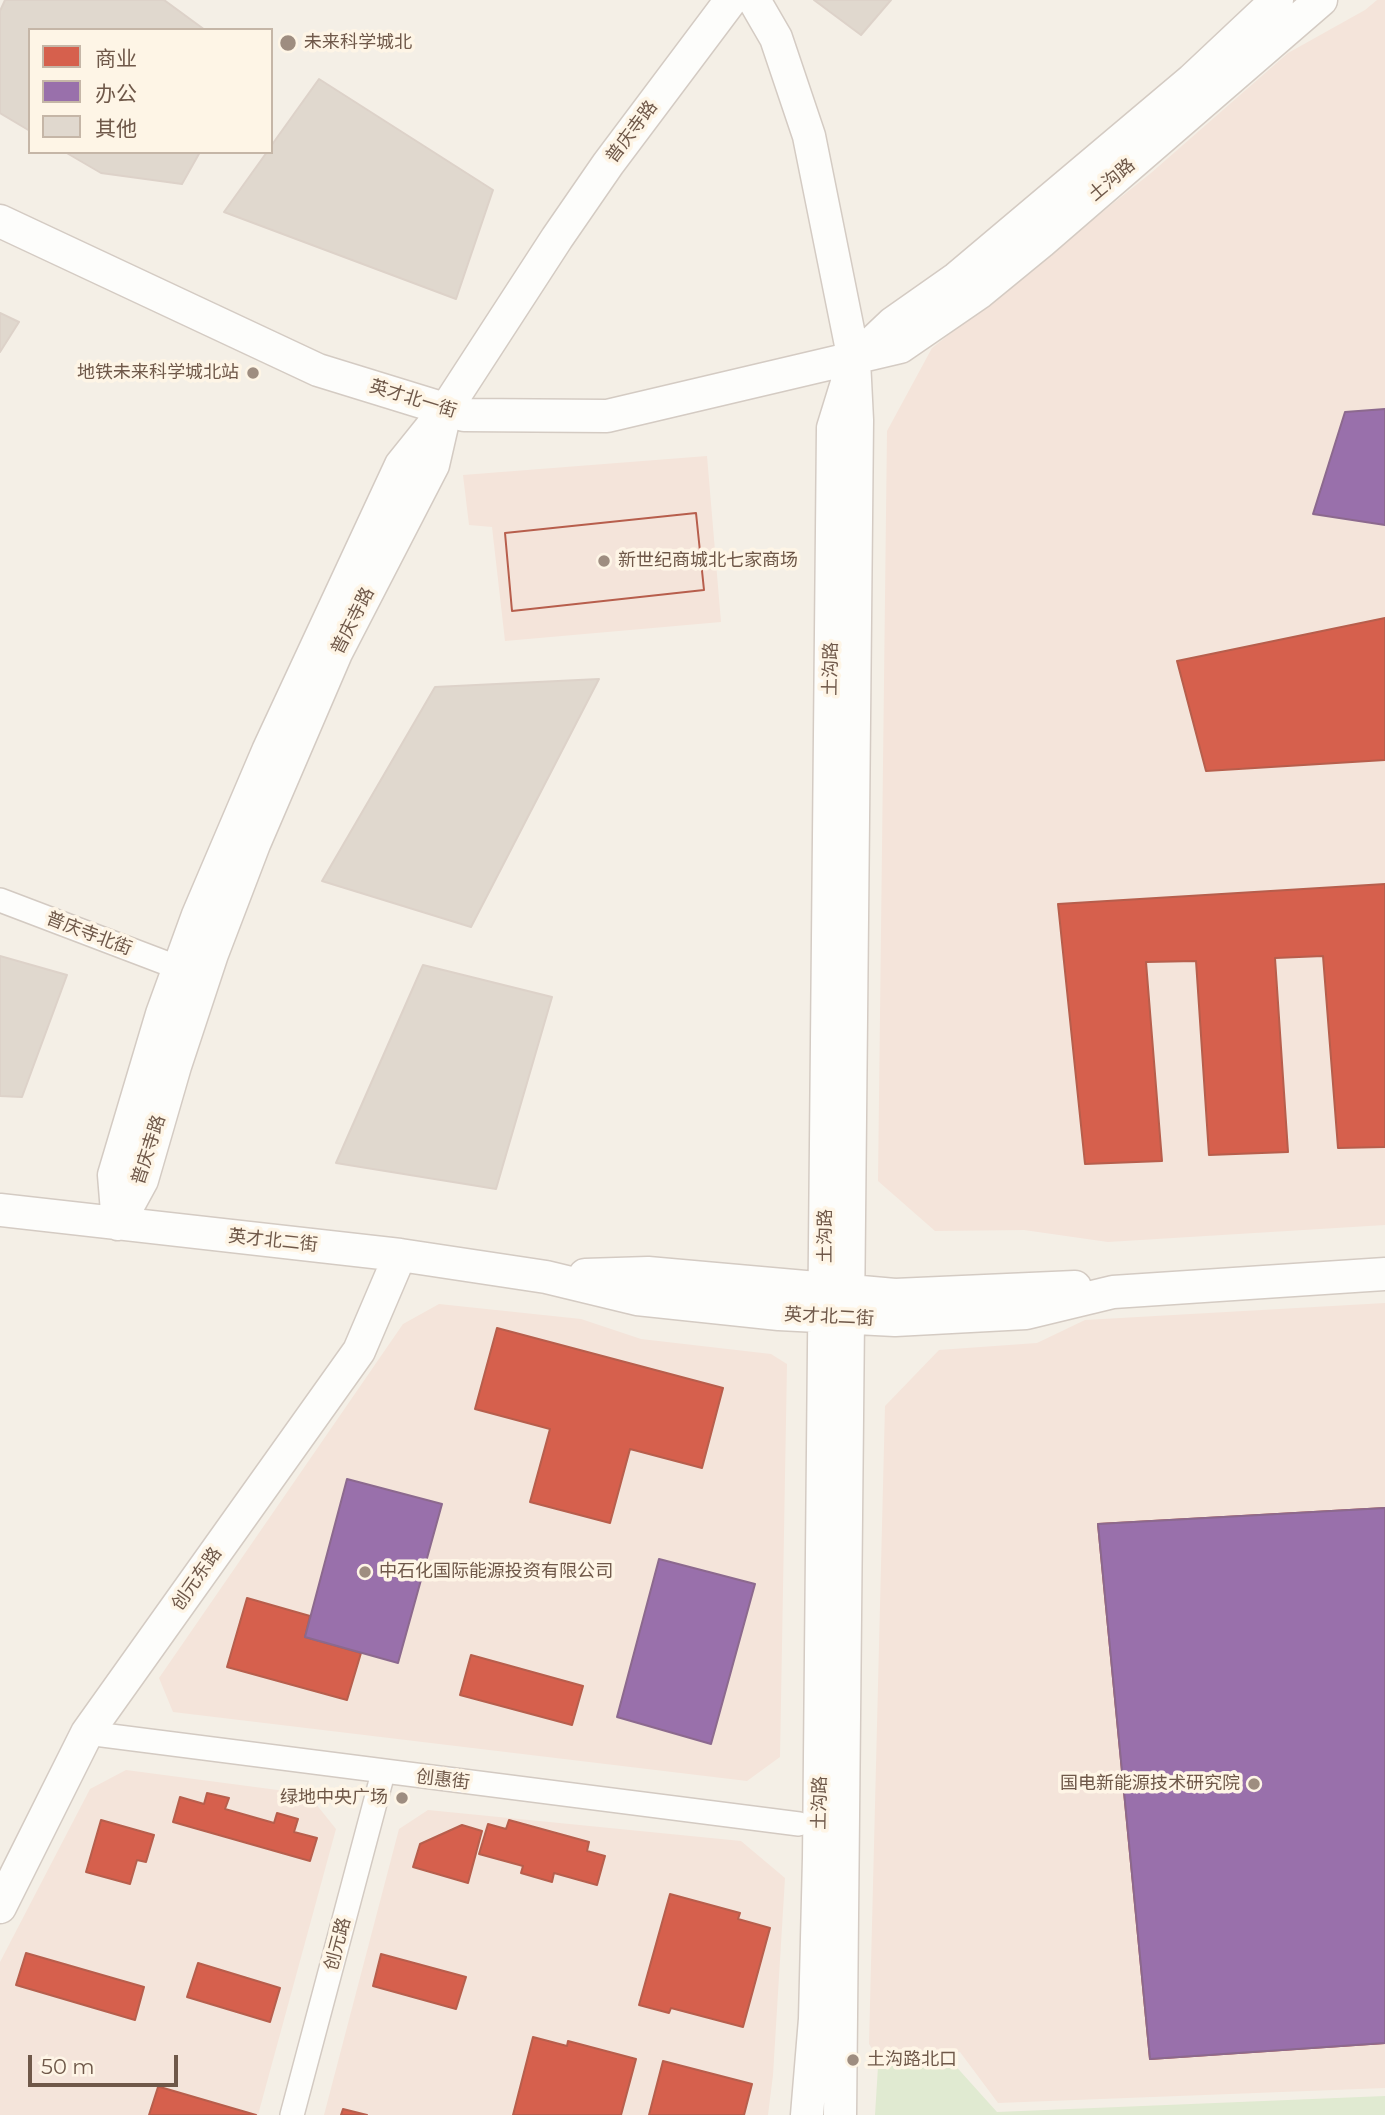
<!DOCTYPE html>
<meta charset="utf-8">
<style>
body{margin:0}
#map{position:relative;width:1385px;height:2115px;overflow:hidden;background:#f4efe6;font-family:Montserrat,"Noto Sans SC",sans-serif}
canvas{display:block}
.legend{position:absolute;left:28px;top:28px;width:245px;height:126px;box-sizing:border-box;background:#fef5e6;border:2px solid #c5b6a7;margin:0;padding:9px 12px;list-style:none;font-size:21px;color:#6f5849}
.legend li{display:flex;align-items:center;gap:14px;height:35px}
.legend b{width:35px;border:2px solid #c5b6a7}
.scale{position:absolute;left:28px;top:2055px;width:150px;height:32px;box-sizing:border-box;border:4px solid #6f5849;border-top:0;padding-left:9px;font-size:21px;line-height:24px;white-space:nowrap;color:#6f5849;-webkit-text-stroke:5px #fef5e6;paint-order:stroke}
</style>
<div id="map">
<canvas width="1385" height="2115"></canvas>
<ul class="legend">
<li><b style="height:19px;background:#d6604d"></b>商业</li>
<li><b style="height:19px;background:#9970ab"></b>办公</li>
<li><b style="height:19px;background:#e0d8ce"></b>其他</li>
</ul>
<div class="scale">50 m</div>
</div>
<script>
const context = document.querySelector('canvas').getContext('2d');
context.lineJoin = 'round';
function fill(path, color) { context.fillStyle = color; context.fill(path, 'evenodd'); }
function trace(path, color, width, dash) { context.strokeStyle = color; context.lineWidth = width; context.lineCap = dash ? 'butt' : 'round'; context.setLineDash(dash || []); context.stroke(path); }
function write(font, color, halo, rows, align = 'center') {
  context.font = font + ' Montserrat,"Noto Sans SC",sans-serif'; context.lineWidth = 7; context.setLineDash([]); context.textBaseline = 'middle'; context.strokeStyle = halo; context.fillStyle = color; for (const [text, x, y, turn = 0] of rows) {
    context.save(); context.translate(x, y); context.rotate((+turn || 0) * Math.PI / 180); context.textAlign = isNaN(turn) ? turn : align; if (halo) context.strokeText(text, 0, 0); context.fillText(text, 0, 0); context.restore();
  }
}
const commercial = new Path2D(`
 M1377 0H1385V1225L1108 1242 1024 1230 935 1231 878 1181 887 431 932 348 1151 173 1288 53 1365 10Z
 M707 456 721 622 505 641 492 527 469 525 463 475Z
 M1385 1303V2088L998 2103 960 2052 881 2062 869 2044 885 1406 939 1350 1037 1343 1085 1320Z
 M439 1304 581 1319 641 1339 771 1354 787 1364 780 1757 747 1781 173 1712 159 1678 403 1324Z
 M126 1770 308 1794 336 1829 258 2115H0V1962L90 1789Z
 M428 1810 741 1841 785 1878 773 2075 768 2115H324L399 1829Z`);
const green = new Path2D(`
 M952 2062 997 2112 1385 2096V2115H875L878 2067Z`);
const shops = new Path2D(`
 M696 513 704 590 512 611 505 533Z
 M696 513 704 590 512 611 505 533Z
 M1385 618V760L1206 771 1177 661Z
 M1385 884V1147L1338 1148 1323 956 1275 958 1288 1152 1209 1155 1196 961 1146 962 1162 1161 1085 1164 1058 904Z
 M497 1328 723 1388 702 1468 630 1449 610 1523 530 1502 550 1429 475 1409Z
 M1385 1508V2043L1150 2059 1098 1524Z
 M247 1598 310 1616 305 1637 361 1653 347 1700 227 1667Z
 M471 1655 583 1686 572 1725 460 1695Z
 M207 1793 229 1798 225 1809 274 1823 277 1813 298 1819 294 1832 317 1838 310 1861 173 1822 180 1797 204 1804Z
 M101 1820 154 1835 146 1862 137 1860 130 1884 86 1872Z
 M509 1820 589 1842 587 1851 605 1856 597 1885 554 1873 552 1882 521 1873 523 1866 479 1854 488 1824 506 1829Z
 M462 1825 482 1831 468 1883 413 1867 420 1844Z
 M670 1894 740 1913 738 1919 770 1928 743 2027 671 2008 669 2013 639 2005Z
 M26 1953 144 1987 135 2020 16 1985Z
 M381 1954 466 1977 456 2009 373 1986Z
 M198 1963 280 1988 270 2022 187 1997Z
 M533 2037 567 2046 568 2041 636 2059 621 2115H513Z
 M663 2061 752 2084 744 2115H649Z
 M158 2087H160L256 2115H149Z
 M343 2109 367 2115H341Z`);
const offices = new Path2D(`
 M1385 409V525L1313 514 1345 412Z
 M347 1479 442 1504 398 1663 305 1637Z
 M1385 1508V2043L1150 2059 1098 1524Z
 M659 1559 755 1584 711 1744 617 1717Z`);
const building = new Path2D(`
 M5 0H164L205 30H30V131L0 113V11Z
 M814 0H891L861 35Z
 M319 79 493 190 456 299 224 212 267 152H271V146Z
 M65 152H200L182 184 101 173Z
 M0 313 19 322 0 352Z
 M599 679 471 927 322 881 435 687Z
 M0 956 67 975 22 1097 0 1096Z
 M423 965 552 997 496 1189 336 1163Z`);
const street = new Path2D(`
 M0 900 179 968
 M87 1733 799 1824
 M292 2115 383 1773`);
const secondary = new Path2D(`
 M754 0 776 38 809 136 854 360 857 420 840 2115
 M0 221 318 370 464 415 607 416 900 347 980 292 1041 242 1321 0
 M0 1210 400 1255 546 1277 637 1299 779 1314 895 1320 1026 1313 1113 1292 1385 1274
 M118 1224 114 1175 162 1014 198 915 268 751 401 465 446 409 557 238 608 164 731 0
 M118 1224 142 1180 175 1066 212 954 254 844 336 653 433 465 444 417
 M585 1275 648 1273 895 1295 1075 1287
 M0 1907 87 1733 359 1351 400 1255
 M807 2115 815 2019 819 1858 833 428 854 360 893 323 957 278 1192 80 1277 0`);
const markers = [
 [288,43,9,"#9e8d80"],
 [253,373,7,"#9e8d80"],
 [604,561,7,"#9e8d80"],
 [365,1572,7,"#9e8d80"],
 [1254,1784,7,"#9e8d80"],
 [402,1798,7,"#9e8d80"],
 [853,2060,7,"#9e8d80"]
];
const poiNames = [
 ["未来科学城北",304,43],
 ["地铁未来科学城北站",239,373,"right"],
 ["新世纪商城北七家商场",618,561],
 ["中石化国际能源投资有限公司",379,1572],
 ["国电新能源技术研究院",1240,1784,"right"],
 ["绿地中央广场",388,1798,"right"],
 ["土沟路北口",867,2060]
];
const streetNames = [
 ["普庆寺路",632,132,-53],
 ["土沟路",1112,180,-40],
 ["英才北一街",413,399,17],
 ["普庆寺路",353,621,-63],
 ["土沟路",831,669,-89],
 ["普庆寺北街",89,934,21],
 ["普庆寺路",149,1150,-72],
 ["土沟路",826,1236,-90],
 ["英才北二街",273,1241,6],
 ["英才北二街",829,1317,3],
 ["创元东路",197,1579,-55],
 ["创惠街",443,1780,7],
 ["土沟路",820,1803,-89],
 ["创元路",338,1944,-75]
];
fill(commercial, '#f4e4da');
fill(green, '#e0ead1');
fill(shops, '#d6604d');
trace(shops, '#b75e4c', 2);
fill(offices, '#9970ab');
trace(offices, '#8c698e', 2);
fill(building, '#e0d8ce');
trace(building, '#ddd2c9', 2);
trace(street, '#d3cac2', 26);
trace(secondary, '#d4cbc3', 35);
trace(street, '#fdfdfb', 23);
trace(secondary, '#fdfdfb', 32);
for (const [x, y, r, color] of markers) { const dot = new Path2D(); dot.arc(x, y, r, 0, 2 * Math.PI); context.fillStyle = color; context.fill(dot); trace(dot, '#fef5e6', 2.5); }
write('18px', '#6f5849', '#fef5e6', poiNames, 'left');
write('18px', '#6f5849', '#fef5e6', streetNames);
</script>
